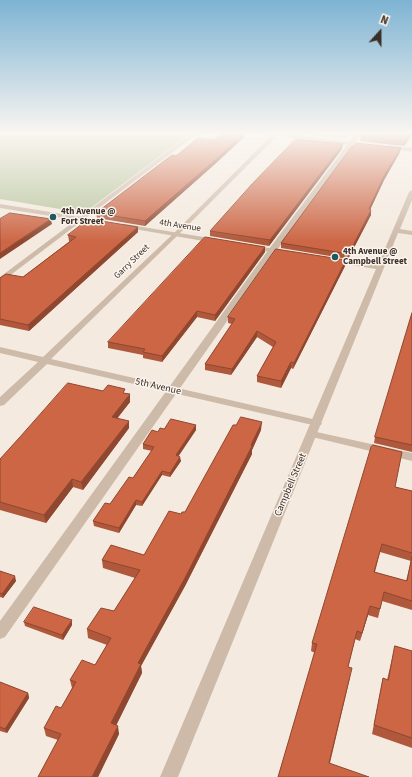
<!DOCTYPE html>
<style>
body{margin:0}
#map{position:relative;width:412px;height:777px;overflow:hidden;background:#f4eadf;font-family:"Source Sans 3",sans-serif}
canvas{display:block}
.north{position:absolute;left:360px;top:12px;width:40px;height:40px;-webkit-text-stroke:3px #fbf4ec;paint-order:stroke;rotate:21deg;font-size:11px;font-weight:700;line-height:16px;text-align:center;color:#3a2f29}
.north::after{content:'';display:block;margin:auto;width:14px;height:18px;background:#3a2f29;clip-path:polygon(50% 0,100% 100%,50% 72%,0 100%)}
</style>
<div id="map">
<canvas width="412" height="777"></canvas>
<div class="north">N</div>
</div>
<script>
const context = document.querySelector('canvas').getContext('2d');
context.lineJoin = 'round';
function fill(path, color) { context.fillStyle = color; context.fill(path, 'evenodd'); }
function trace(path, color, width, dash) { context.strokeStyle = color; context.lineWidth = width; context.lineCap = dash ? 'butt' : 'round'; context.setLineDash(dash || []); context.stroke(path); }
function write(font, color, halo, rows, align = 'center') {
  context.font = font + ' "Source Sans 3",sans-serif'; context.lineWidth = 3; context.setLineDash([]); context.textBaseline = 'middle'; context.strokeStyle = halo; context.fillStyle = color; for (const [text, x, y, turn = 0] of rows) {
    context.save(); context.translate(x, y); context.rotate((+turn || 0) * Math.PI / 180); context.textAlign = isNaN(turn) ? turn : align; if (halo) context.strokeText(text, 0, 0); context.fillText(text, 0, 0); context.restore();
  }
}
const green = new Path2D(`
 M0 133H191L84 213 0 199Z
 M291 133H351L348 137 339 138Z`);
const service = new Path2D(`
 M192 133H198L0 283V277Z
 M356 133H362L275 253 5 637 0 639V621L269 249Z
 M312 431 412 453V461L308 436 307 434Z`);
const minor = new Path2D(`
 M259 133H278L371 145 368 147 277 136 177 236 51 359 317 420 322 423 321 425 317 426 47 364 4 405 0 406V397L38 362 0 353V347L43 357 173 234 271 136Z
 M388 145 412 148V152L386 148V146Z`);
const tertiary = new Path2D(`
 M412 190V200L400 229 412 231V235L398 233 178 777H160L376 269 332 262 328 260 332 258 378 265 409 192Z
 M0 204 101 220 104 222 101 224 0 208Z
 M125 224 215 239 219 241 215 243 123 227V225Z
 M250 245 288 251 292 253 288 255 253 249H250Z`);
const wall = new Path2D(`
 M412 135 404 146 360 141 361 136Z
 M244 137 215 164 145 226 97 218 96 213 176 156 214 140Z
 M342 149 269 246 210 236V231Z
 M400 152 384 180 370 210 371 215 348 259 281 248V243Z
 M138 227V232L29 331 0 325V278L23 277 70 241H69L68 235Z
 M265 252 215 321 197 317 162 362 143 358V355L108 348V342Z
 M346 260 345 266 293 369 291 368 281 388 257 382V376L273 347 257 337 231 375 205 370V364L232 324 228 323V317Z
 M412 313V452L374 443 375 437Z
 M103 391 126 394 130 402 117 418 129 428 83 490 73 487 46 523 0 510V459Z
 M196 425V430L178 456 181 461 170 477 162 475 142 506 136 505 119 533 94 526 93 521 110 504 133 478 152 451 143 449V444L158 432 164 429Z
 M261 430 252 450V454L185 586 141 666 142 673 116 725 119 734 98 777H38L58 740 46 736 44 728 61 708 72 688 70 680 95 665 107 645 88 638 87 629 114 611 135 578 103 568 102 560 144 555 181 514 185 512Z
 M395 487 412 491V610L382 601 378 618 368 615 360 641 355 639 348 667 350 677 330 763 278 777 315 653 311 651 312 643ZM380 552 411 561 406 581 375 572Z
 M0 571 16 581 3 598 0 597Z
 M24 622 72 625 63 640 25 626Z
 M395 646 412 651V748L372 734 383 678 387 680Z
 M0 682 28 693 29 698 7 733 0 731Z`);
const shadedWall = new Path2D(`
 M244 133V137L215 164 145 226V221Z
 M410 133H412V135L404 146 405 141Z
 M343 144 342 149 269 246 270 240Z
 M401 148 400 152 384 180 368 214 369 209 384 176Z
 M371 210V215L348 259 349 254Z
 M51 219 52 224 0 259V253Z
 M138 227V232L29 331 28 325Z
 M265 247V252L215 321V315Z
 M346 260 345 266 293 369 294 363Z
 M197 311V317L162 362V356Z
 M257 331V337L231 375 232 369Z
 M291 362V368L281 388V381Z
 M130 394V402L113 424 112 417Z
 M129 421V428L83 490 81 482Z
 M262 422 261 430 252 450V454L185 586 141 666 142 673 113 732 111 723 138 663Z
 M196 425V430L176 460V455Z
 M180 457 181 461 170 477V473Z
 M162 471V475L142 506V502Z
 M72 479 73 487 46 523 44 515Z
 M136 500V505L119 533V528Z
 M15 576 16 581 3 598 2 594Z
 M370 606 368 615 360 641 362 633Z
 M72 620V625L63 640 62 635Z
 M28 693 29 698 7 733 5 729Z
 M118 726 119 734 98 777H92Z`);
const building = new Path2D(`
 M223 133H244L215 160 145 221 96 213 151 171 172 155 176 156 198 138 214 140Z
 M363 133H410L405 141 361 136Z
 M296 139 343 144 270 240 210 231 252 184Z
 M356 143 401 148 384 176 369 209 371 210 349 254 281 243 352 146H354Z
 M10 213 51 219 0 253V219Z
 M89 219 138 227 28 325 0 319V278L6 274 23 277 76 237 68 235Z
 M205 237 265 247 215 315 197 311 162 356 143 352 145 349 108 342Z
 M276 249 346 260 294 363 291 362 281 381 257 376 276 342 257 331 232 369 205 364 235 319 228 317Z
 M412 313V445L375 437Z
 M68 383 103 391 108 385 125 389 123 393 130 394 112 417 129 421 81 482 72 479 44 515 0 502V459L20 437Z
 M241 417 262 422 251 445 252 446 185 578 138 663 141 664 111 723 118 726 92 777H38L61 734 44 728 56 706 61 708 76 682 70 680 82 660 95 665 111 638 87 629 101 608 114 611 140 570 102 560 111 545 144 555 169 511 181 514 182 512H185L233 425H236Z
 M171 419 196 425 176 455 180 457 170 473 162 471 142 502 136 500 119 528 93 521 105 503 110 504 129 477 133 478 154 447 143 444 152 430 158 432 160 428 164 429Z
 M373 445 402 452 395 487 412 491V553L382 544 374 572 407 581 412 556V601L384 592 380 609 370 606 362 633 357 631 348 667 352 668 329 763 369 777H278L317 644 312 643 371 447Z
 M0 571 15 576 2 594 0 593Z
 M34 607 72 620 62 635 24 622Z
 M395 646 412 651V738L374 725 383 678 388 680Z
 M0 682 28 693 5 729 0 727Z`);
const markers = [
 [53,217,4,"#1c5a5f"],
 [335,257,4,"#1c5a5f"]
];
const farPoinames = [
 ["4th Avenue @",61,212],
 ["Fort Street",61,222],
 ["4th Avenue @",343,252],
 ["Campbell Street",343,262]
];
const farStreetnames = [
 ["4th Avenue",180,226,9],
 ["Garry Street",132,262,-44]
];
const streetNames = [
 ["5th Avenue",158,387,13],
 ["Campbell Street",291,485,-67]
];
fill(green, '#b7c59d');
fill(service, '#cdbaa9');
fill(minor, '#cdbaa9');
fill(tertiary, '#cdbaa9');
fill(wall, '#af583b');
fill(shadedWall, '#8f4730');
fill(building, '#cc6645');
trace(building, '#8f4730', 1);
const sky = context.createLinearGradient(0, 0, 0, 242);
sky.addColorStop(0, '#7db3d3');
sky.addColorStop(0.55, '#faf6f1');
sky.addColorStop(1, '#faf6f100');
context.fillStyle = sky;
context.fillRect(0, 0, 412, 242);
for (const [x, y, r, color] of markers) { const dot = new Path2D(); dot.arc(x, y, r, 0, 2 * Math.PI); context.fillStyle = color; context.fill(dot); trace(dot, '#fbf4ec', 1.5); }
write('bold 9px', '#3a2f29', '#fbf4ec', farPoinames, 'left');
write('9px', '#3a2f29', '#fbf4ec', farStreetnames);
write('10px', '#3a2f29', '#fbf4ec', streetNames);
</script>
